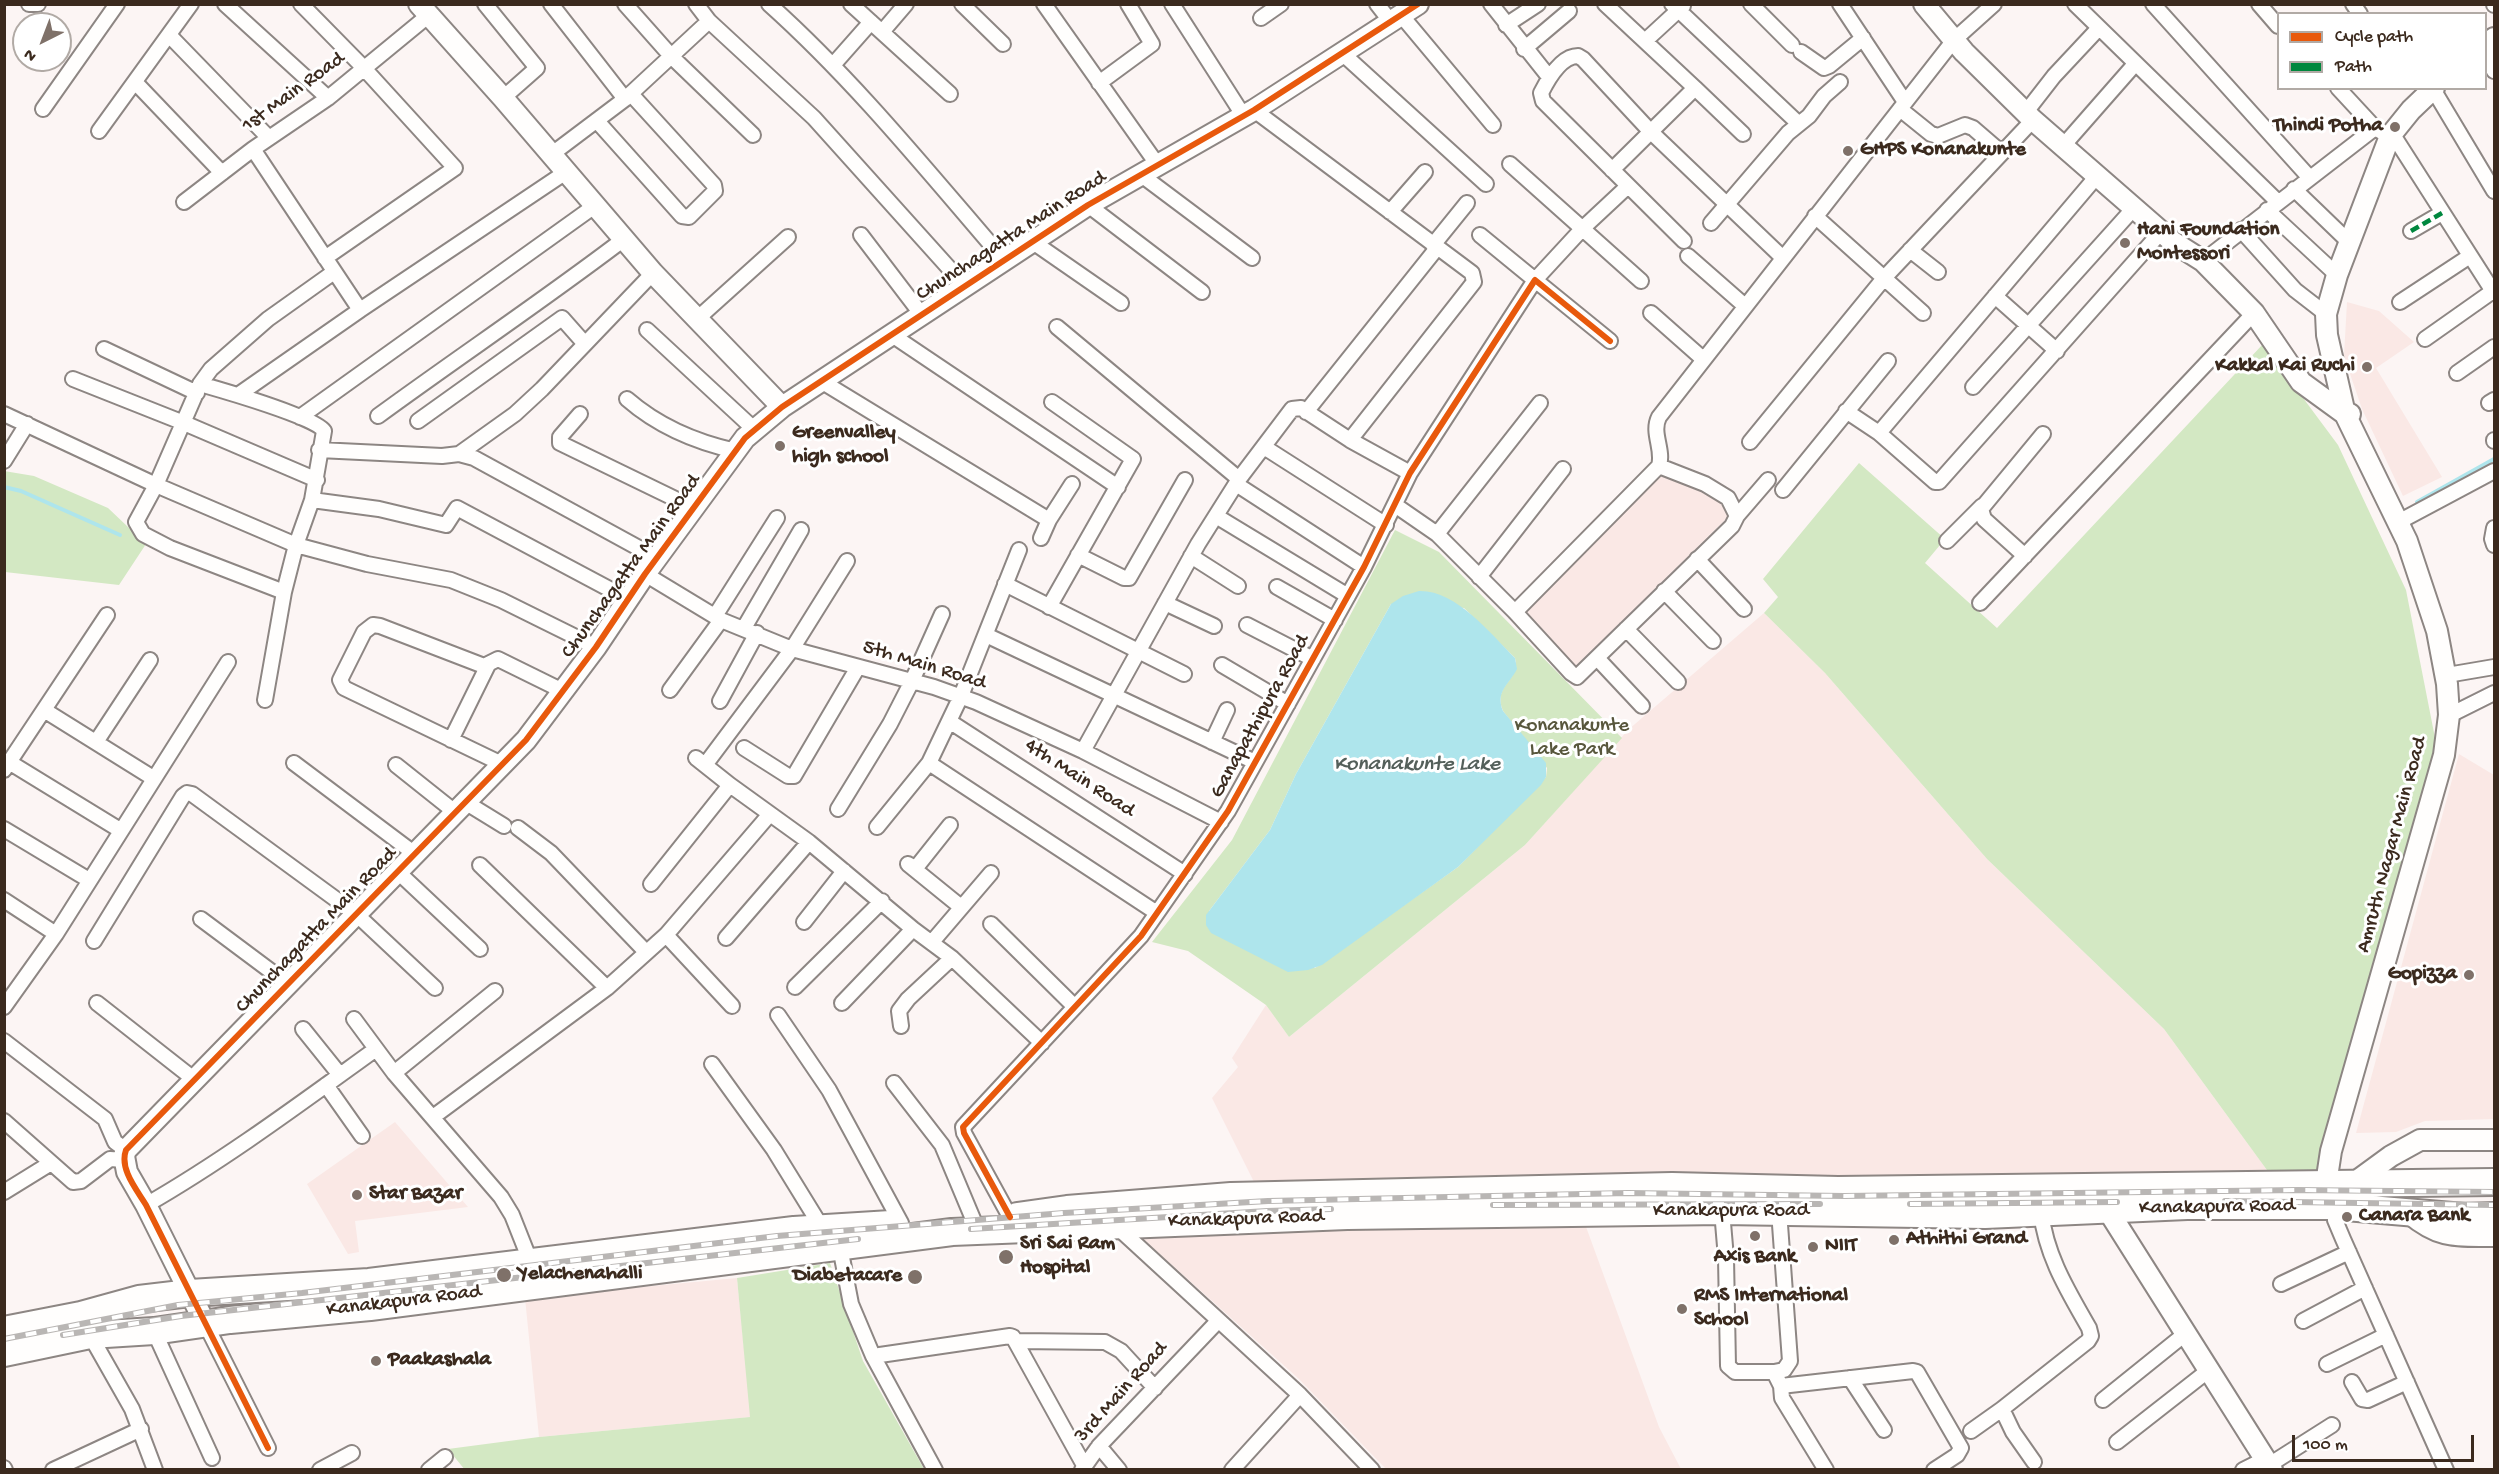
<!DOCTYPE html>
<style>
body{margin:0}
#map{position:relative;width:2499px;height:1474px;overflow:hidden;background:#fcf5f4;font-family:"Gochi Hand",sans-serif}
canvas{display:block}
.frame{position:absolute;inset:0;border:6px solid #3b2a1e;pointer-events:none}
.legend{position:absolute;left:2277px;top:12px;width:210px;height:78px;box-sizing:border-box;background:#fff;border:2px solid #b1aaa5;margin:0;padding:8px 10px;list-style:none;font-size:18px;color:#3b2a1e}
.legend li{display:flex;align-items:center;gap:12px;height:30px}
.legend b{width:30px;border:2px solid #b1aaa5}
.north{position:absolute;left:12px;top:12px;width:60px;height:60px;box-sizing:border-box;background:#fff;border:2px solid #b1aaa5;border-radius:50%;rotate:222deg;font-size:16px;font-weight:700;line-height:24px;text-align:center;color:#3b2a1e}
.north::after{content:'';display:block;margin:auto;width:21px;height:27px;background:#7f7169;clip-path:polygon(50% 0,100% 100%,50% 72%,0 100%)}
.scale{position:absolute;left:2292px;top:1435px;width:182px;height:27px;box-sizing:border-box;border:3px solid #3b2a1e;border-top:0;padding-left:8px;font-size:18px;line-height:21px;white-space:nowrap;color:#3b2a1e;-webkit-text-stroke:4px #fff;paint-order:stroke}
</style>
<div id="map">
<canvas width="2499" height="1474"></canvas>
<div class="frame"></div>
<ul class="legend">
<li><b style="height:8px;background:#e8590c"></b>Cycle path</li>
<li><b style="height:8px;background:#00873e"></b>Path</li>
</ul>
<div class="north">N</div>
<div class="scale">100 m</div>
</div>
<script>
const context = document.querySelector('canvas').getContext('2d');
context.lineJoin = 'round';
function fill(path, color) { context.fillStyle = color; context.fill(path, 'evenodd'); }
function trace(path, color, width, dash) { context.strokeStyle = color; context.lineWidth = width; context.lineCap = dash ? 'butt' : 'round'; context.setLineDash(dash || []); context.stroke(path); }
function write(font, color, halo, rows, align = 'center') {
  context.font = font + ' "Gochi Hand",sans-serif'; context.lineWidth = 6; context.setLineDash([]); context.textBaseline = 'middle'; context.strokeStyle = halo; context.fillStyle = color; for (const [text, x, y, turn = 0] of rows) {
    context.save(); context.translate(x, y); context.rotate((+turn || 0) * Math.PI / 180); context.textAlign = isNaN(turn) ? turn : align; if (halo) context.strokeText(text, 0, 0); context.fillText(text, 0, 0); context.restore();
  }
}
const built = new Path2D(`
 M2347 302 2379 311 2414 342 2376 368 2442 477 2403 496 2362 409 2344 356Z
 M1662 473 1710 491 1731 514 1574 668 1523 610Z
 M1764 613 1825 673 1987 859 2164 1029 2272 1177H1407L1255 1184 1212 1098 1238 1067 1232 1058 1266 1005 1289 1037 1525 845 1628 730Z
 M2459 754 2494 775V1119L2425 1121 2396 1132 2356 1133Z
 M395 1122 468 1207 355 1221 359 1252 348 1254 307 1184Z
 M1585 1224 1659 1427 1681 1469H1386L1299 1379 1133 1230Z
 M737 1278 751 1417 539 1437 525 1298Z`);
const green = new Path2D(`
 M2263 344 2338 445 2406 590 2436 743 2321 1176 2272 1177 2164 1029 1987 859 1825 673 1764 613 1778 597 1763 579 1859 463 1945 539 1925 563 1997 628Z
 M4 471 34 476 108 508 146 544 119 585 5 572Z
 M1395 530 1439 552 1622 738 1525 845 1289 1037 1266 1005 1188 951 1152 942 1232 840ZM1391 604 1464 608 1515 658C1521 681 1492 684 1503 711L1547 768 1546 777 1458 867 1315 968 1209 911 1270 830 1296 774Z
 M830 1263 863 1361 924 1469 465 1470 448 1449 539 1437 750 1417 737 1278Z`);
const water = new Path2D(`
 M1419 591C1456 590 1490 633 1515 658L1517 669C1509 685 1495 691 1503 711L1546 763V777L1541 785 1458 867 1322 965 1308 970 1288 972 1211 933 1206 925V915L1270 830 1296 774 1391 604 1403 596Z`);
const stream = new Path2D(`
 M4 487 21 491 120 535
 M2417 502 2494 459`);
const street = new Path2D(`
 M29 4H38
 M225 4 328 98
 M301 4 361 65 455 168 325 258
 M485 4 537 68 503 98
 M551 4 625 99
 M625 4 672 57 753 135
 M696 4 709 21
 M769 4C856 82 929 173 1005 261
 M851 4 950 94
 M962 4 1003 44
 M1044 4 1157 164
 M1172 4 1243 115
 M1377 4 1391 22
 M1491 4 1549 77
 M1605 4 1695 88 1612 170
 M1672 4 1799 124
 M1751 4 1792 45
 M1840 4 1905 102
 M2075 4 2278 202
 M2153 4 2309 177
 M2259 4 2278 26
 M2353 4 2360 14
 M2494 4V5
 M1401 15 1493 125
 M1261 18 1281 4
 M1506 25 1538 4
 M882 32 906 4
 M169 35 269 138
 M1645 41 1683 6
 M1524 49 1569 11
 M1801 52 1824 68 1829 66 1863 38
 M1342 53 1486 184
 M2486 55 2494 71
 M833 65 871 22
 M135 82 222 173
 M1099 83 1152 44 1128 4
 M1695 88 1743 134
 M2338 88 2375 128 2397 141 2494 293
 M2433 89 2494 191
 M43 109 117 4
 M1900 109 1931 134 1938 136 1965 125 1973 128 2002 153
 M1254 110 1472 273 1474 282 1350 440
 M2026 112 2054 76 2098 29
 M597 121 682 216 689 217 715 191 714 185 631 94
 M99 131 191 4
 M2063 146 2135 64
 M253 149 360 310 566 172
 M552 154 625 99 709 21 814 118 966 287
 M1510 164 1641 281
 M1140 174 1252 258
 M2294 189 2350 243
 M184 202 253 149 328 98 429 15
 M1088 205 1202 292
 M2267 210 2337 275
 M1390 212 1425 172
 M1815 216 1923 313
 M1711 223 1788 133 1809 116 1824 96 1840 82
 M2241 230 2295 290 2326 314
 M2411 231 2442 213
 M861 235 922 315
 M1480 235 1535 280 1583 228 1628 186
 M1684 241 1543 101 1541 93C1548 79 1561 56 1578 56L1583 59 1650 131 1783 258
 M1033 242 1121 303
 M1433 245 1467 203
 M1910 250 1938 272
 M1688 256 1745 306
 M2203 261 2375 128
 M334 272 268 319 211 369 200 384 156 485 296 545 367 564 451 580 501 600 596 647
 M1995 296 2057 351
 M2400 302 2470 256
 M1651 313 1703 359
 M697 319 788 237
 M1057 327 1239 479
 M647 330 755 430
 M892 335 1118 487
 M2425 339 2493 291
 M104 349 197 393
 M2457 373 2494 347
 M73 379 184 423 317 480
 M821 381 1049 520 1041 538
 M200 384C221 390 316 417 324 431L312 500 296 545 284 592 265 700
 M1973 387 2134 208
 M238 395 360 310
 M627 399C658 426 695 442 736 451
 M2489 403 2494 400
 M1846 411 1879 433 1935 482H1939L2161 232
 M1306 412 1437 248
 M4 414 156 485 136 522 143 534 170 548 284 592
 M580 414 560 437V443L694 508
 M378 416C460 356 544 300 624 239
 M300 417 596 205
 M418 421 562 318 585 344
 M1879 433 2097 176
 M2494 441V440
 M1750 442 1885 277 2033 120
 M1264 447 1386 525
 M319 450 442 456 459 454 474 458 657 558
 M459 454 515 414 542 389 653 273
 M4 461 27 424
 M1236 484 1364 567
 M1783 490 1888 361
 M312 500 379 509 446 525 457 508 628 599
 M1395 505 1437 534 1515 612 1571 673 1577 677 1732 526 1737 516 1728 498 1705 484 1659 466
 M1216 516 1348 596
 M1737 516 1768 480
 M2404 519 2494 471
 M1049 520 1072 484
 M2494 528 2492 539 2494 545
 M1437 534 1540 403
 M1947 541 1982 506
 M1078 555 1124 578H1129L1185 480
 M1191 556 1238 586
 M2025 556 1984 519 1981 509 2043 434
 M1697 559 1744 609
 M645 574 721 620 792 649 934 687 976 702 1083 751 1221 822
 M1479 577 1563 469
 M1005 584 1184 674
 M1277 587 1335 620
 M1664 591 1713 641
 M1165 603 1214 626
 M1980 603 2254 313
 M1049 607 1133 459 1052 402
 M1515 612 1659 466C1664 449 1651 433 1659 417L1954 40 1994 4
 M715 616 777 518
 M1247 625 1313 659
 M744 628 801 530
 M1626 629 1678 682
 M986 635 1255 762
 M1597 658 1642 706
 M1222 665 1288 704
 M2453 674 2494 667
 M670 690 721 620
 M720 701 757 633
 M44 710 153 778
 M2456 712 2494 693
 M949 721 1185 874
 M451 740 488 665
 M96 742 150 660
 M1212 742 1227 710
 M744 748 788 776H794L858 667
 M1083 751 1198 544 1239 479 1292 409 1301 408 1350 440 1410 473
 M696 758 730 785
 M9 762 120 830
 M294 763 415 854
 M929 763 1157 913
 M502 764 344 688 340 680 364 632 373 625 380 626 484 666 498 659 563 691
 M396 765 455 812
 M705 765 792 649 847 561
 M4 770 107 615
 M465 802 504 826
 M838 809 890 724 912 681 942 614
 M877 827 929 763 961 696 1019 550
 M518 828 551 853 646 952
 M4 829 89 880
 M908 864 961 907
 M480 865 607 988 666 935 770 814
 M915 869 950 825
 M398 872 480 949
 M651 884 730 785 809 842 913 929 952 958 1042 1043
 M4 900 56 934
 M201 919 288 984
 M804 922 844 871
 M991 924 1075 1007
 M666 935 732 1006
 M726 938 809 842
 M94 941 183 796 187 793 192 794 356 914 435 988
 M932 942 991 873
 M795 987 882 901
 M97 1003 195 1080
 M842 1003 913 929
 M4 1007 56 934 228 662
 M778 1015 829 1090 901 1223
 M354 1019 394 1073 501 1197 512 1215 531 1263
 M901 1026 899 1011 908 999 952 958
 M303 1029 340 1075
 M4 1041 105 1119 115 1142 126 1150
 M712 1064 774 1150 822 1228
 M394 1073 495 991
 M894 1083 942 1145 973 1219
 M326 1085 362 1136
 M433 1117 607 988
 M4 1121 73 1182 81 1181 110 1159 124 1160
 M4 1192 51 1163
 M146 1205C226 1159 301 1103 376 1049
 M2334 1206 2335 1220 2343 1239 2446 1470
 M1722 1211 1726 1258 1728 1366 1735 1372H1774L1781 1386 1782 1398 1826 1470
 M1010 1217 964 1133 963 1127 1141 936 1228 811 1364 567 1410 473 1535 280 1610 341
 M1115 1225 1300 1395 1372 1470
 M839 1242 851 1304 873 1356 935 1470
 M2281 1284 2349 1252
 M2303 1321 2365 1288
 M206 1325 268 1448
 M154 1331 212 1458
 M90 1335 132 1409 155 1470
 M1017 1341 1105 1342 1121 1351 1155 1388
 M873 1356 1010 1336 1013 1337 1085 1467
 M2327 1364 2386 1335
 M1774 1372 1784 1370 1790 1361 1779 1211
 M1850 1378 1884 1430
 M2352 1382 2362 1399 2368 1400 2407 1382
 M1781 1386 1913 1371 1917 1372 1961 1448 1957 1455 1934 1470
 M2103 1400 2185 1334
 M1971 1431 2002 1409
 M2117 1442 2209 1370
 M1099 1446 1119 1470
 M2034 1462 2013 1432 2002 1409 2088 1341 2091 1336 2089 1328C2068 1291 2046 1256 2041 1212
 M2269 1465 2332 1425
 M4 1468 5 1470
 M53 1470 141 1429
 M320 1470 352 1453
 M429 1470 445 1457
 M1082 1470 1099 1446 1218 1321
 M1232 1470 1300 1395
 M2243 1470 2265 1459`);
const secondary = new Path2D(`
 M419 4 503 98 653 273 782 407
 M1924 4 1964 52 2033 120 2173 242 2203 261 2254 313 2301 382 2345 414H2350
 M2486 46 2494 38
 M2354 1183 2391 1156 2420 1140H2494
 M2324 1197 2331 1151 2444 755 2449 715 2447 684 2437 631 2407 541 2345 414 2327 335 2326 314 2337 275 2390 136 2411 110 2434 88
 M2102 1201 2272 1470
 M2409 1213C2440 1239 2456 1236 2494 1236
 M206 1325 146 1205 127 1172 124 1156 126 1150 526 740 596 647 645 574 745 438 782 407 1088 205 1254 110 1418 4`);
const highway = new Path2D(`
 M1017 1216 1067 1209 1231 1196 1672 1186 1838 1190 2494 1182
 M4 1330 81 1315 139 1299 190 1293 369 1282 794 1230 891 1224
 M4 1353 90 1335 154 1331 230 1320 370 1307 952 1232 1347 1216 1722 1211 1985 1215 2187 1206H2334L2464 1217 2494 1216`);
const rail = new Path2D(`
 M2225 1201 2494 1205
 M1910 1204 2117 1202
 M1493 1205 1820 1204
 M971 1229 1267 1211 1331 1209
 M63 1335 181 1316 858 1239
 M4 1339 178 1305 302 1293 777 1236 1064 1213 1268 1201 1628 1193 1844 1196 2298 1190 2494 1192`);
const quiet = new Path2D(`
 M2411 231 2442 213`);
const cycleway = new Path2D(`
 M1010 1217 964 1133 963 1127 1141 936 1228 811 1364 567 1410 473 1535 280 1610 341
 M268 1448 146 1205C137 1190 119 1169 126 1150L526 740 596 647 645 574 745 438 782 407 1088 205 1254 110 1418 4`);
const markers = [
 [2395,127,6,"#7f7169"],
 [1848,151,6,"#7f7169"],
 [2125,243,6,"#7f7169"],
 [2367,367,6,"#7f7169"],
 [780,446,6,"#7f7169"],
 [2469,975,6,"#7f7169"],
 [357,1195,6,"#7f7169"],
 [2347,1217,6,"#7f7169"],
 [1755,1236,6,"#7f7169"],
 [1894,1240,6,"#7f7169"],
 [1813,1247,6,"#7f7169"],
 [1006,1257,8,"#7f7169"],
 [504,1275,8,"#7f7169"],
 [915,1277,8,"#7f7169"],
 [1682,1309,6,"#7f7169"],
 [376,1361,6,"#7f7169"]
];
const streetNames = [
 ["1st Main Road",294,93,-36],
 ["Chunchagatta Main Road",1012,237,-33],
 ["Chunchagatta Main Road",632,567,-54],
 ["5th Main Road",924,666,17],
 ["Ganapathipura Road",1261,717,-61],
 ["4th Main Road",1079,779,33],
 ["Amruth Nagar Main Road",2393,845,-75],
 ["Chunchagatta Main Road",317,931,-46],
 ["Kanakapura Road",2217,1208,-1],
 ["Kanakapura Road",1731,1212],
 ["Kanakapura Road",1246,1220,-2],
 ["Kanakapura Road",404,1302,-7],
 ["3rd Main Road",1122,1393,-48]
];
const poiNames = [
 ["Thindi Potha",2383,127,"right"],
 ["GHPS Konanakunte",1860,151],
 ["Hani Foundation",2137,231],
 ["Montessori",2137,255],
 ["Kakkal Kai Ruchi",2355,367,"right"],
 ["Greenvalley",792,434],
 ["high school",792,458],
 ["Gopizza",2457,975,"right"],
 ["Star Bazar",369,1195],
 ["Canara Bank",2359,1217],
 ["Athithi Grand",1906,1240],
 ["Sri Sai Ram",1020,1245],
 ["Hospital",1020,1269],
 ["NIIT",1825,1247],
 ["Axis Bank",1755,1258,"center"],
 ["Yelachenahalli",518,1275],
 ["Diabetacare",902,1277,"right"],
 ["RMS International",1694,1297],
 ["School",1694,1321],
 ["Paakashala",388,1361]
];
const parkNames = [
 ["Konanakunte",1572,727],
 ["Lake Park",1572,751]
];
const waterNames = [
 ["Konanakunte Lake",1417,766]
];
fill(built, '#fae8e5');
fill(green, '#d3e8c3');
fill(water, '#aee5ec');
trace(stream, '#aee5ec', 4);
trace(street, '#8d8683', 18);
trace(secondary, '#8d8683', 24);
trace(highway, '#8d8683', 30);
trace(street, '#fffefd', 14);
trace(secondary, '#fffefd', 20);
trace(highway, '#fffefd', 26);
trace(rail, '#b9b6b4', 6);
trace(rail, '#fff', 4, [11]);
trace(quiet, '#00873e', 4.5, [9, 4.5]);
trace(cycleway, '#e8590c', 6);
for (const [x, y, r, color] of markers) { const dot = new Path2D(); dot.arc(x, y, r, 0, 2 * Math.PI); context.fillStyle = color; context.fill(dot); trace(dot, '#fff', 2); }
write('21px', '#3b2a1e', '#fff', streetNames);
write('bold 21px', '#3b2a1e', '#fff', poiNames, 'left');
write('21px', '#58573d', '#fff', parkNames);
write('italic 22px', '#54605b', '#fff', waterNames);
</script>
